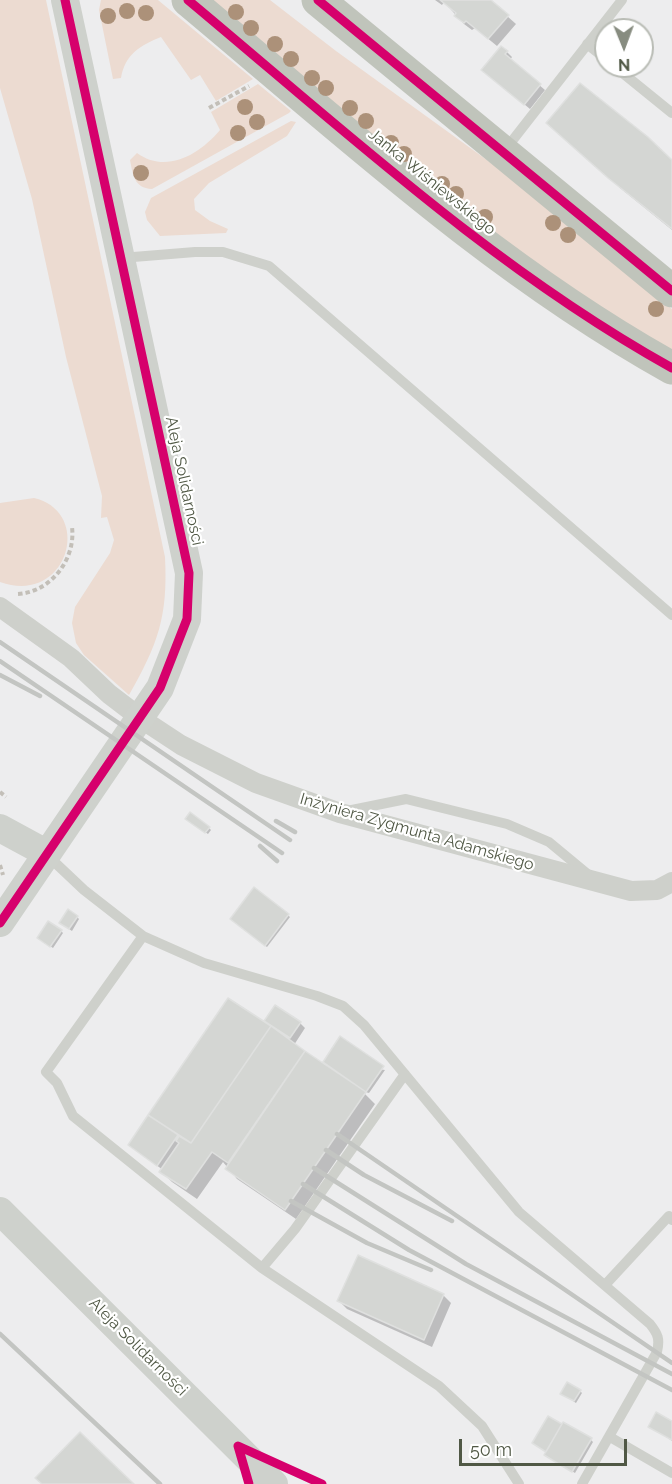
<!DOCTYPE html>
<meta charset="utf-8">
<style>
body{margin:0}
#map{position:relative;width:672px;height:1484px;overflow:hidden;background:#ededee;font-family:Raleway,sans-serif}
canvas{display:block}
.north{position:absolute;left:594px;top:18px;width:60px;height:60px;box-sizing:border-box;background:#fff;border:2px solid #b9bcb5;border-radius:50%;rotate:179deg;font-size:16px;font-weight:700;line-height:24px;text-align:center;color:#505845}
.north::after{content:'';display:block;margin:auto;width:21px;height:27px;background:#878c80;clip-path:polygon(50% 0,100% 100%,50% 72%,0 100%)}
.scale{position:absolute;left:459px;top:1439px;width:168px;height:27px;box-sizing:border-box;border:3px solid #505845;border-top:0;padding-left:8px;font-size:18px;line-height:21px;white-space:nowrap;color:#505845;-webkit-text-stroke:4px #fff;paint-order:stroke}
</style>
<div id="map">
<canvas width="672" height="1484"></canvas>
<div class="north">N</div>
<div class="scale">50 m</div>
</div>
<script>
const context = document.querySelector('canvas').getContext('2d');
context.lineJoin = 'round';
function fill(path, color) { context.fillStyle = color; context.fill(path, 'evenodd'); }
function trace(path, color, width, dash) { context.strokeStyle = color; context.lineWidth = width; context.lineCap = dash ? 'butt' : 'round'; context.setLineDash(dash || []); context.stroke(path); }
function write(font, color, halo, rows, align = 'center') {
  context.font = font + ' Raleway,sans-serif'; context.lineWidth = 4.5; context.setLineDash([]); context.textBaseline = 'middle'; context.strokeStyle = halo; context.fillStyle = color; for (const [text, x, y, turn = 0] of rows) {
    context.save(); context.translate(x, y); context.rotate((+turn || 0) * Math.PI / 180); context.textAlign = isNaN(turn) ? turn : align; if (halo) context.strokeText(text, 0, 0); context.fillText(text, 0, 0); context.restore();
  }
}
const green = new Path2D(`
 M0 0H46L165 557C168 617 158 644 129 695L84 655 76 643 72 623 75 607 110 553 114 540 107 517 101 518 102 496 66 357 32 199 0 88Z
 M101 0H158L253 79 216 101 200 75 191 80 161 37C141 45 125 54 121 78L113 79 99 10Z
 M208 0H270L336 51 498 168 672 309V352C504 254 358 123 208 0Z
 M258 84 291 111 289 113 152 189C134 188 133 175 130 160L137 153C166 174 199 155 220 130L211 112Z
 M291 121 296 122 287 136 209 183 194 199 195 210 210 221 228 229 226 233 160 236 147 220 145 212 151 198Z
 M34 498C94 512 68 606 0 582V503Z`);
const shadow = new Path2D(`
 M435 0H489L516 24 497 46 475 28 472 30 464 24 444 2 442 5Z
 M507 52 512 57 510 60 545 90 530 109 483 70Z
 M559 133 672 161V230L620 188Z
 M189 821 209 828 211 830 208 834Z
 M255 889 290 917 267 947 234 921Z
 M77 917 79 919 72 931 63 925Z
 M61 931 63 933 53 948 41 940Z
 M229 1000 275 1030 266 1021 300 1023 305 1028 294 1045 329 1069 324 1062 385 1070 369 1093 362 1091 375 1104 296 1219 237 1179 223 1162 197 1199 172 1182 161 1171 163 1170 129 1145Z
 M443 1295 451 1303 432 1347 347 1309 339 1301Z
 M580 1391 582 1393 576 1403 565 1396Z
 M672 1423V1441L650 1426Z
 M591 1440 593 1442 575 1473 548 1457Z`);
const building = new Path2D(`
 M440 0H491L509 15 488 39 466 21 464 23 454 16 456 13Z
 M501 46 508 51 505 54 541 84 524 105 481 70Z
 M580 83 648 137 672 160V229L608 178 546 123Z
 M190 812 210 827 205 833 185 819Z
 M254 887 289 914 265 946 230 919Z
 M68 909 78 916 69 929 59 923Z
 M48 921 62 930 50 947 37 938Z
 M228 998 271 1026 191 1143 148 1115Z
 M275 1005 301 1022 290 1038 264 1021Z
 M271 1026 305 1051 228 1163 212 1152 186 1189 159 1172 179 1143 176 1141 179 1136 191 1143Z
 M340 1036 384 1066 366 1092 323 1062Z
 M305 1051 366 1092 285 1210 225 1169Z
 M148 1115 178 1135 157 1166 128 1145Z
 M358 1255 444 1294 424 1340 337 1301Z
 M567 1382 581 1390 574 1401 560 1394Z
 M656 1412 672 1421V1440L648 1427Z
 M548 1416 562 1424 546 1452 532 1443Z
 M563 1422 592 1438 572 1472 544 1455Z
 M80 1432 134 1484H42L35 1478Z`);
const path = new Path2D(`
 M209 108 249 86
 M18 594C51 592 76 559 72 527
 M0 792 6 797
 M0 865 3 875`);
const lane = new Path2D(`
 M587 44 606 59
 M614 66 672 113
 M505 150 622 0
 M121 258 195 252H223L269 266 672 615
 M347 811 406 799 507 824 549 842 590 876
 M48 856 84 890 143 936 204 963 317 996 343 1006 364 1025 519 1212 650 1324C658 1334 660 1339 657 1352L582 1484
 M143 936 46 1072 57 1083 73 1116 262 1268 439 1386 482 1426 519 1484
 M262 1268 295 1229 405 1074
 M605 1285 669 1216 672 1220
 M610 1437 672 1473`);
const street = new Path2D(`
 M0 607 71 658 109 694 143 720 181 745 256 783 340 813 631 891 657 890 672 882`);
const secondary = new Path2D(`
 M0 828 46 853
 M0 923 160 688 187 619 189 573 65 0
 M0 1211 274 1484`);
const highway = new Path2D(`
 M188 0C344 130 494 269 672 368
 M318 0 672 291`);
const rail = new Path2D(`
 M0 642 290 840
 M0 661 282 853
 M0 675 40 696
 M276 821 295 832
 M260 846 277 861
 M337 1134 672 1363
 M326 1150 364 1175 452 1221
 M314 1168 466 1264 672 1374
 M303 1184 409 1250 672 1390
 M291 1201 367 1243 431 1270
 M0 1334 160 1484`);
const cycleway = new Path2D(`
 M188 0C344 130 494 269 672 368
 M318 0 672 291
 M0 923 160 688 187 619 189 573 65 0
 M249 1484 238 1446 322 1484`);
const trees = [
 [127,11],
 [236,12],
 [146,13],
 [108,16],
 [251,28],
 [275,44],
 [291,59],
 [312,78],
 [326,88],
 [245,107],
 [350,108],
 [366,121],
 [257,122],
 [238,133],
 [391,143],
 [404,154],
 [141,173],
 [442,184],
 [456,194],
 [485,217],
 [553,223],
 [568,235],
 [656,309]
];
const streetNames = [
 ["Janka Wiśniewskiego",432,182,39],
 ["Aleja Solidarności",184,481,78],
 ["Inżyniera Zygmunta Adamskiego",417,832,16],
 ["Aleja Solidarności",138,1347,45]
];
fill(green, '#ecdbd1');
fill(shadow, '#0003');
fill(building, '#d4d6d3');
trace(building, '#dfe0df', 1.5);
trace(path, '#c3bfb8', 4, [4.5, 3]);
trace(lane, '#ced0cb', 10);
trace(street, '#ced0cb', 20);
trace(secondary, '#ced1cc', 28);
trace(highway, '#c0c4bb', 33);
trace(rail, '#c3c5c2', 4.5);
trace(cycleway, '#d6006c', 9);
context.fillStyle = '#ac9179';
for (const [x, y] of trees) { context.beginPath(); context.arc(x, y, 8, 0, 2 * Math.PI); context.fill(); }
write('16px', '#505845', '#fff', streetNames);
</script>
